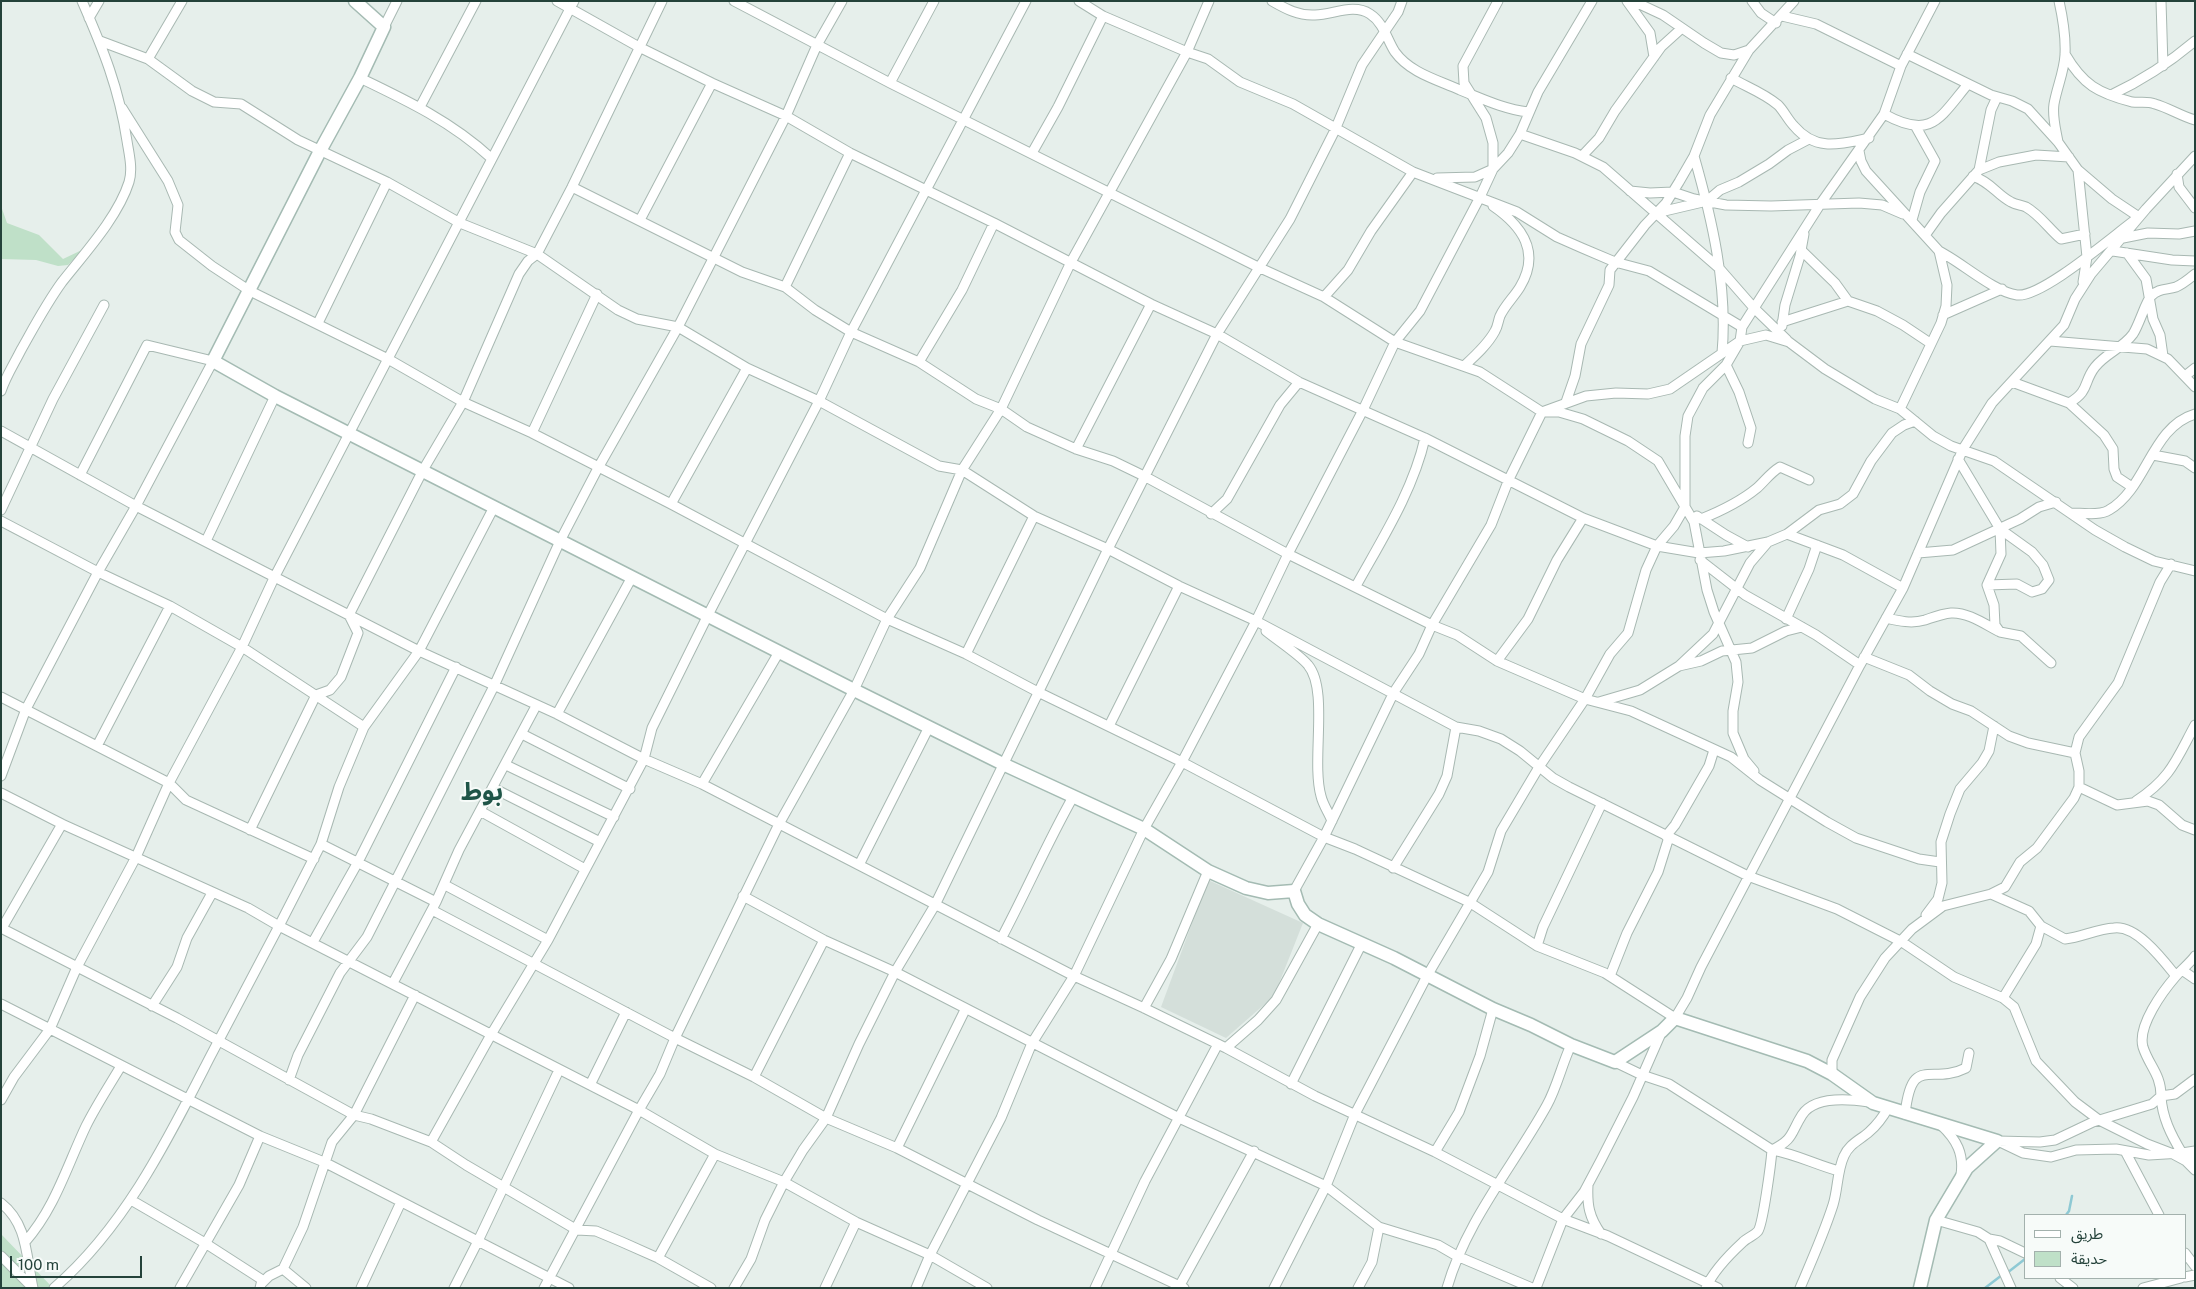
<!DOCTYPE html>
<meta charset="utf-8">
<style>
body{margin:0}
#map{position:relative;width:2196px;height:1289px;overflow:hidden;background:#e6efeb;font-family:"Public Sans","Noto Sans Arabic",sans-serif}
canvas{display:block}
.frame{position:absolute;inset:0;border:2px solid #24423a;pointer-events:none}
.legend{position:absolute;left:2024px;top:1214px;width:162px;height:65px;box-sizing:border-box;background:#f7fbf9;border:1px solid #a3b1ad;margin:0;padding:6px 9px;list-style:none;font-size:15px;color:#24423a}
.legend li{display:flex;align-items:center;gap:10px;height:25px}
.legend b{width:25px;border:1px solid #a3b1ad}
.scale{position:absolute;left:10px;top:1256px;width:132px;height:22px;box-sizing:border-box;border:2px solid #24423a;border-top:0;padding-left:6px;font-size:15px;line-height:18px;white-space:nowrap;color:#24423a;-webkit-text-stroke:4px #f7fbf9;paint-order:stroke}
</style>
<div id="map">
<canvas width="2196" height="1289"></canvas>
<div class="frame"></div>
<ul class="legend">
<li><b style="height:6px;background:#fff"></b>طريق</li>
<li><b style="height:14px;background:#bfe0c8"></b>حديقة</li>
</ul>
<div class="scale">100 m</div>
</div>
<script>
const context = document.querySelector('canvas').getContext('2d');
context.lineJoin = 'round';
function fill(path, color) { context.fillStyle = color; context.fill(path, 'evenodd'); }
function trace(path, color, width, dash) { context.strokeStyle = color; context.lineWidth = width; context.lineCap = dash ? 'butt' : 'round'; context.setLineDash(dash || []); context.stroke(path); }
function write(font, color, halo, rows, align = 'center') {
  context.font = font + ' "Public Sans","Noto Sans Arabic",sans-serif'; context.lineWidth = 4; context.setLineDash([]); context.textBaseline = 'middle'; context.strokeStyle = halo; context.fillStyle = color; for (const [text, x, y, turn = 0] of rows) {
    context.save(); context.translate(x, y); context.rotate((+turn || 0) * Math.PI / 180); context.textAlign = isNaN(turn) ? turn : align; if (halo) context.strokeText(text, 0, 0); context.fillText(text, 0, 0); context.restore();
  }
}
const built = new Path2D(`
 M1208 880 1303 923 1274 996 1226 1038 1161 1007Z`);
const green = new Path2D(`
 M1 206 7 223 39 235 63 259 84 249 68 265 58 266 36 260 1 259Z
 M1 1234 53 1288H1Z`);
const stream = new Path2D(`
 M2066 1215 2069 1211 2072 1196
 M2007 1273 2025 1259
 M1985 1288 2002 1275`);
const street = new Path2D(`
 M557 1 639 47 712 83 786 116 850 153 994 223 1151 304 1217 334 1299 382 1425 438 1583 518 1657 546 1699 553 1724 551 1768 542 1787 534 1819 510 1840 504 1853 494 1871 461 1892 433 1904 425 1915 421
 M734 1 890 83 1258 267 1324 297 1395 342 1480 372 1542 412H1559L1583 419 1628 441 1658 461 1694 522 1707 590 1714 612 1736 662 1738 682 1733 711V733L1744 759 1754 771
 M1079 1 1103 16 1187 52 1208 59 1240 82 1293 104 1413 172 1517 212 1557 237 1582 248 1615 262 1649 271 1742 327
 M1272 1C1286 9 1299 16 1315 15 1333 15 1353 3 1370 14 1384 23 1387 40 1395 52 1410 73 1438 80 1460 90 1483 99 1503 109 1528 112
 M1627 1 1650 33 1654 57
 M1633 1 1663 15 1704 43 1721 53 1734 55 1749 50
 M1752 1 1761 13 1776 23
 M2161 1 2163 66
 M1782 16 1816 24 1901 66
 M89 18 99 1
 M384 27 397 1
 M100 41 148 59 192 91 214 102 241 104 298 140 387 182 460 223 537 254 618 310 637 319 678 327 747 368 819 401 939 466 962 470 1034 516 1108 549 1179 586 1256 621 1456 727 1479 731 1501 739 1520 751 1553 778 1569 787 1748 876 1837 909 1902 942 1954 977 2003 998 2014 1007 2036 1061 2075 1102 2099 1120 2147 1144 2173 1154 2186 1161 2195 1170
 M1907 54 1991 95 2012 101 2028 109 2058 142 2078 170 2112 199 2139 217C2115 234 2042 298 2017 295 1994 292 1961 262 1939 251
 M2065 54C2083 85 2098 93 2132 102 2140 103 2148 101 2155 104 2169 108 2181 116 2195 120
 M148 59 182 1
 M360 78C408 101 452 122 491 158
 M1731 78C1747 87 1764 93 1778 105 1784 111 1788 120 1794 126 1816 152 1840 144 1869 138
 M890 83 934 1
 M2111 95C2141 81 2169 63 2195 41
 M420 107 476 1
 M122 108 168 181 178 205 175 232 179 240 212 266 250 291 388 359 463 402 532 433 671 504 887 619 966 654 1038 692 1182 762 1324 837 1355 849 1469 902 1537 946 1605 973 1675 1018 1687 998 1701 967 1860 665 1903 588 1963 449 1992 403 2064 325 2075 299 2091 274 2146 209 2195 156
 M1884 114C1931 140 1939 119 1968 84
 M1520 134 1575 153 1603 167 1719 268 1754 308 1787 340
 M2058 142C2056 130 2052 117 2054 104 2057 87 2064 72 2065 55 2066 36 2063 19 2059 1
 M1859 151 1861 161 1866 171 1939 251 1947 285 1946 306 1941 323 1900 409
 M1032 153 1058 107 1103 16
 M1582 156 1599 138 1615 111 1661 47 1682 28
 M1694 156C1712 219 1728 287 1722 353
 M1979 170 1991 110 1997 97
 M2078 170 2087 257 2083 282
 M2177 174 2179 187 2195 208
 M1973 176C1992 183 1996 194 2011 202 2016 205 2022 205 2026 207 2040 215 2049 229 2061 239L2085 234
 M1437 178 1475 177 1493 169V143L1486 118 1464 83 1463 66 1498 1
 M572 187 742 272 785 287 815 310 851 332 919 362 976 399 1001 409 1027 427 1076 449 1113 461 1144 476 1288 554 1432 625 1457 635 1497 661 1585 699 1631 711 1731 757 1760 780 1827 822 1856 838 1919 859 1940 862
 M1630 191 1650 193 1673 192 1694 199 1726 205 1771 206 1859 203 1882 205 1903 214
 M1656 213 1707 201 1720 190 1739 182 1769 164 1788 150 1809 139
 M640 220 712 83
 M1912 220 1920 192 1935 161 1916 127
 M1926 234 1941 213 1979 170 1999 162 2036 155 2069 157
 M2123 238 2148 233 2179 234 2195 231
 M1801 250 1835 283 1848 301
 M2113 251 2172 260 2195 261
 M2127 253 2146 279 2153 319 2160 335 2163 356
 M785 287 850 153
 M1324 297 1348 270 1371 231 1413 172
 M1943 315 2002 289
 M1782 322 1848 301 1877 311 1903 325 1930 343
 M318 323 387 182
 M1782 326 1785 305 1800 256 1804 234
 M2050 341 2147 349 2168 359 2195 387
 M919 362 962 290 994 223
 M1465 365C1476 355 1488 344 1495 331 1498 326 1498 321 1500 316 1505 305 1514 297 1520 287 1541 252 1522 226 1493 206
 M1726 365 1739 392 1751 428 1748 443
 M2185 376 2195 368
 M2012 382 2069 403C2090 391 2083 382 2095 367 2106 353 2123 348 2133 334 2139 325 2146 301 2151 296 2159 288 2167 290 2176 287 2183 284 2189 279 2195 274
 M1 391C6 376 14 364 21 350 34 327 46 304 62 282 84 254 118 217 129 182 133 169 129 154 127 141 119 88 103 49 82 1
 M1566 402 1575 376 1581 344 1609 285 1610 270 1645 225 1666 203 1679 182 1694 156 1710 115 1749 50 1794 1
 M2069 403 2104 435 2113 449 2114 469 2117 477 2132 487
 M1 431 136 506 98 572 26 709 1 776
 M532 433 597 294
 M1076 449 1151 304
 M2153 455 2185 461 2195 468
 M1958 459 2000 529 2032 552 2043 565 2049 580 2042 589 2032 592 2017 584 1987 585
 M80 475 147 345 213 361 136 506 419 651 364 727 339 787 321 844 279 926 639 1110 660 1074 675 1038 779 824 854 690 887 619 920 568 962 470 1001 409 1071 262 1187 52 1209 1
 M671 504 747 368
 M494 507 419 651 557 714 644 759 652 728 708 615 819 401 851 332 1026 1
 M1 510 53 399 104 305
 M2071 513C2082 513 2100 516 2109 510 2147 488 2151 427 2195 414
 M1211 514 1227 499 1280 405 1299 382
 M1697 516 1726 535 1748 547
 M1701 519C1721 511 1740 502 1757 488 1765 481 1770 473 1780 467L1809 480
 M1 521 98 572 170 606 242 647 364 727
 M2000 529 2001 554 1987 585 1994 605 1995 625 2000 632 2021 636 2051 663
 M1787 534 1843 555 1903 588
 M206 541 275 396
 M1918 553 1953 550 2020 519 2039 507 2056 502
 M1700 560 1745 595 1816 635 1860 665
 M1356 586C1382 539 1413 491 1425 438
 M1886 618C1899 621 1912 624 1925 620 1934 617 1941 614 1951 613 1967 612 1983 623 1998 631
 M1786 619 1809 569 1817 545
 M1266 631C1277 640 1300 655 1308 665 1329 690 1311 761 1321 796 1323 805 1329 813 1332 821
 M966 654 1034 516
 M1864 657 1909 675 1930 691 1952 704 1971 711 2009 736 2028 743 2075 753
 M1497 661 1528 619 1557 560 1583 518
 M1679 666 1713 634 1750 563 1768 542
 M1 697 169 783 186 800 314 859
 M1599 702 1640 690 1679 666 1701 661 1722 651 1752 648 1786 631 1802 627
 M557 714 632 577
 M1109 726 1179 586
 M522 734 630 789
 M97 746 170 606
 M506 765 614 817
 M702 784 779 652
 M2079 787 2117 805 2148 801 2159 805 2182 825 2195 830
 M493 788 600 842
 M1 793 62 824 248 908 279 926C256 969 233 1013 210 1057 168 1139 125 1227 54 1288
 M2136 801C2171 778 2176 760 2195 725
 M480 811 585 869
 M250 830 316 695 330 690 341 677 358 633 349 615 423 470 463 402 519 274 528 261 537 254 572 187 662 1
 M1666 836 1675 825 1709 766 1714 750
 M321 844 436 902
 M859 865 929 727
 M1393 868 1439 794 1447 776 1456 727
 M445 885 548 940
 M1294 891 1324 837 1394 692 1419 654 1432 625 1491 525 1509 479 1542 412 1586 396 1616 393 1648 394 1670 389 1740 341 1766 335 1789 342 1825 369 1875 399 1900 409 1933 436 1951 446 1994 461 2095 530 2125 547 2154 561 2195 571
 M1991 894 2029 911 2041 926 2065 939C2082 937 2097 929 2114 928 2137 925 2163 960 2176 976
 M743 896 824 940 895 972 1179 1118 1326 1186 1379 1227 1438 1245 1457 1256 1532 1288
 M432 910 675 1038 754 1077 826 1118 897 1148 1038 1220 1184 1288
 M1926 915 1938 899 1942 883 1941 842 1950 814 1960 789 1982 763 1989 751 1994 726
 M1 928 177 1018 354 1115 371 1119 431 1142 466 1165 577 1230 596 1231 622 1242 658 1258 711 1288
 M2 928 62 824
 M1001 939C1026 892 1047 843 1073 797
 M313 942 358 862 456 667
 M1537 946 1543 927 1602 803
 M2182 970 2195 979
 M1610 976 1627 933 1658 872 1669 837
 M393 983 436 902 459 850 536 706
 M2003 998 2036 944 2041 926
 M1 1004 260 1136 324 1162 569 1288
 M152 1006 177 967 187 938 212 893
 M1144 1008 1171 959 1208 871
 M1226 1048 1258 1020 1276 1000 1318 924
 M1615 1062 1642 1075 1669 1084 1772 1150C1796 1154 1816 1165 1839 1171
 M1832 1074V1060L1860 997 1885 958 1912 929 1943 906 1991 894 2005 887 2020 862 2037 848 2074 798 2079 787V771L2075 753 2079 737 2118 683 2160 582 2171 564
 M754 1077 824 940
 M2195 1079 2175 1094 2161 1096C2162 1117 2171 1135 2182 1153L2195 1151
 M289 1080 298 1055 340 973 367 937 395 882 494 686 560 541 598 468 678 327 786 116 817 45 842 1
 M1291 1084 1362 943
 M590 1085 626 1012
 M1 1100 14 1077 50 1029 77 967 136 857 169 783 242 647 274 578 574 1
 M1905 1114C1912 1053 1930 1086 1966 1068L1969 1053
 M1941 1125C1957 1140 1964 1154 1961 1175
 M1997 1141 2040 1142 2055 1140 2093 1122 2152 1104 2161 1096C2161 1074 2149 1066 2143 1047 2137 1026 2163 991 2176 976 2182 969 2190 963 2195 956
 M431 1142 492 1033 548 940 644 759 702 784 1074 976 1144 1008 1226 1048 1315 1096 1435 1152 1563 1219 1608 1236 1718 1288
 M2000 1142 2023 1153 2051 1157 2076 1150 2116 1149 2149 1155 2182 1153 2195 1158
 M897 1148 965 1010
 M2125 1151 2159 1215
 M1435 1152 1459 1112 1480 1056 1493 1009
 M1588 1185C1587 1205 1589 1217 1601 1234
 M131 1200 205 1243 264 1281
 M1 1203C28 1224 26 1257 33 1288
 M1936 1220 1978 1232 1989 1239 2011 1288
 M1989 1239 2000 1241 2025 1253
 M25 1242C55 1208 67 1166 86 1126 96 1106 109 1086 121 1066
 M2185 1253 2195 1266
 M1 1256 31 1286
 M658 1258 715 1154
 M283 1269 306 1288
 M2185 1277 2195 1275
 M2060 1278 2073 1288
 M1180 1285 1254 1151
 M180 1288 239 1185 260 1136
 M260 1288 261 1284 269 1276 283 1269 303 1227 332 1142 354 1115 415 995
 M361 1288 401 1202
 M454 1288 478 1241 559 1070
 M544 1288 639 1110 715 1154 784 1182 856 1222 930 1255 987 1288
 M734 1288 751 1259 765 1220 784 1182 803 1150 826 1118 859 1044 895 972 935 905 1108 549 1217 334 1290 219 1335 130 1362 65 1398 12 1402 1
 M825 1288 856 1222
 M916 1288 930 1255 1001 1118 1032 1043 1074 976 1144 829 1182 762 1256 621 1288 554 1363 410 1395 342 1420 311 1480 197 1493 169 1508 153 1520 134 1538 92 1592 1
 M1095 1288 1145 1181 1218 1044
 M1274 1288 1326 1186 1355 1114 1427 976 1488 872 1501 831 1539 767 1585 699 1610 654 1628 633 1646 570 1657 546 1674 526 1685 507V436L1688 416 1703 388 1726 365 1740 341 1742 327 1821 203 1884 114 1901 66 1935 1
 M1358 1288 1372 1262 1379 1227
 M1447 1288C1466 1221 1514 1165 1547 1105 1557 1087 1562 1064 1571 1045
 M1536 1288 1563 1219 1584 1192 1601 1160 1633 1097 1662 1031
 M1706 1288C1713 1271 1730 1254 1743 1242 1747 1238 1755 1235 1758 1231 1763 1224 1771 1163 1772 1150 1794 1139 1790 1134 1802 1115 1814 1096 1849 1099 1869 1102
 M1800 1288C1812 1260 1824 1233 1833 1205 1838 1189 1837 1171 1844 1156 1849 1144 1860 1140 1869 1132 1877 1125 1883 1117 1888 1108
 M2143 1288 2181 1278`);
const secondary = new Path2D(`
 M355 1 384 27 360 78 320 151 213 361 275 396 854 690 1005 765 1144 829 1208 871 1246 888 1268 893 1294 891 1298 904 1305 915 1318 924 1394 958 1493 1009 1531 1025 1571 1045 1615 1062 1662 1031 1675 1018 1807 1061 1832 1074 1873 1103 1997 1141
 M1920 1288 1936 1220 1967 1168 1997 1141`);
const townNames = [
 ["بوط",482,792]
];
fill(built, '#d4dfda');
fill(green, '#bfe0c8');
trace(stream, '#8ec9d4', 2.5);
trace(street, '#a8b8b2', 11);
trace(secondary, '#a4bbb3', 15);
trace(street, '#fff', 9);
trace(secondary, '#fff', 12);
write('bold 25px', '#1f5548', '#f7fbf9', townNames);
</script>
